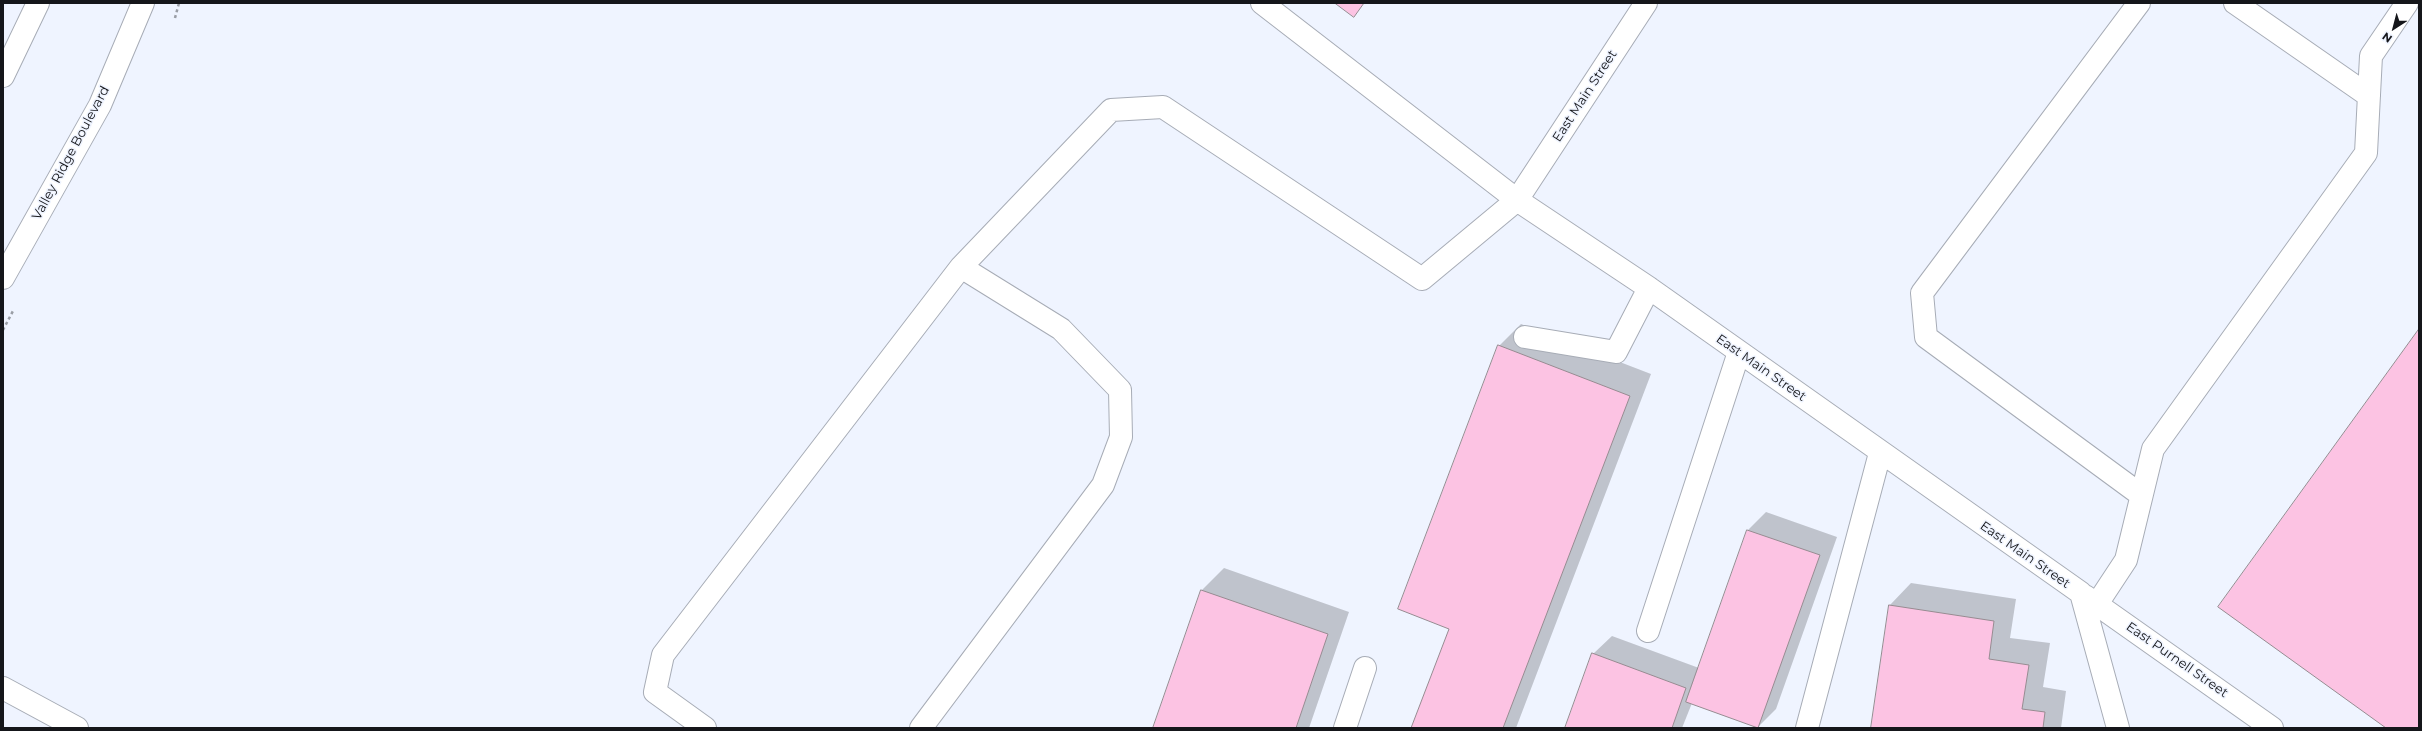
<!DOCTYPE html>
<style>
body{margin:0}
#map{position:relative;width:2422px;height:731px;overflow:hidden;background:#eff4ff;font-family:Montserrat,sans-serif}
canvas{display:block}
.frame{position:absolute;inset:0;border:4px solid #15161a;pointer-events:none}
.north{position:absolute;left:2374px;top:8px;width:40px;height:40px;-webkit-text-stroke:3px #eff4ff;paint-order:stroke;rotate:216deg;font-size:11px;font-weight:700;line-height:16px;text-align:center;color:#15161a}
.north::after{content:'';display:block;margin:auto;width:14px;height:18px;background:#15161a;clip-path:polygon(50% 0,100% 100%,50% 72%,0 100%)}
</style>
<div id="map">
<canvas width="2422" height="731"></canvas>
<div class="frame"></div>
<div class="north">N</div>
</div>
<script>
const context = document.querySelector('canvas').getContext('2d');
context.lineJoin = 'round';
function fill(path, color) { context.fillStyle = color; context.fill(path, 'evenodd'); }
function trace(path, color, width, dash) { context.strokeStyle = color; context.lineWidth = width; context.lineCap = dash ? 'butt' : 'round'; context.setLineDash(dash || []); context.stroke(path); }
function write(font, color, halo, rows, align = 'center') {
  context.font = font + ' Montserrat,sans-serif'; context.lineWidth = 3; context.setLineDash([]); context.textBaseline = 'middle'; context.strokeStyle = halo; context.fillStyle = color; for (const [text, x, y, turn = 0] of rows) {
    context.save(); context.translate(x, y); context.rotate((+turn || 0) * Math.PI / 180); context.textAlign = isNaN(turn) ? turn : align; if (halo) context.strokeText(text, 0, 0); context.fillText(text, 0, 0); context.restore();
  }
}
const shadow = new Path2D(`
 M1521 324 1651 374 1516 728H1413L1451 628 1499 346Z
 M1766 512 1837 537 1776 709 1758 727 1692 703 1682 728H1566L1593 654 1612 636 1699 668 1748 530Z
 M1224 568 1349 612 1309 728H1154L1202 590Z
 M1911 583 2016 599 2010 638 2050 643 2043 687 2066 691 2061 728H1872L1890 605Z`);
const building = new Path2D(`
 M1335 3H1364L1354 17Z
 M2419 329V728H2386L2218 607Z
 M1498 345 1630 396 1503 728H1411L1449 629 1398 609Z
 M1747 530 1820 555 1758 728 1686 702Z
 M1201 590 1328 634 1296 728H1153Z
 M1889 605 1994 621 1989 659 2029 665 2022 709 2045 712 2043 728H1871Z
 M1592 653 1686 688 1672 728H1565Z`);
const path = new Path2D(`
 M175 18 179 3
 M3 330 14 309`);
const minor = new Path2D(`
 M1646 3 1517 200 1649 288 2081 593 2118 728
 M2139 3 1922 293 1926 337 2141 495
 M2235 3 2369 96
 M3 76 38 3
 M3 278 100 105 143 3
 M1525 337 1616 352 1649 288
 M2085 596 2272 728
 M2097 604 2126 560 2153 449 2366 153 2371 56 2407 3
 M1648 631 1739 352
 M705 728 655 692 663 655 961 267 1111 110 1163 107 1422 279 1517 200 1262 3
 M921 728 1103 485 1121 437 1120 390 1061 329 961 267
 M1345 728 1365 668
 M1807 728 1880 453`);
const major = new Path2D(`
 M3 688 77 728`);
const streetNames = [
 ["East Main Street",1585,96,-57],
 ["Valley Ridge Boulevard",71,153,-62],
 ["East Main Street",1761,368,35],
 ["East Main Street",2025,555,35],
 ["East Purnell Street",2177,660,35]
];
fill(shadow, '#0003');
fill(building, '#fcc3e3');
trace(building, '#968b91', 1);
trace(minor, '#a7acb6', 24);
trace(major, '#a7acb6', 24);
trace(path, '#9a9ea6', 2.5, [3, 3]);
trace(minor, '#fff', 22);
trace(major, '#fff', 22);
write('13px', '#15161a', '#eff4ff', streetNames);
</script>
